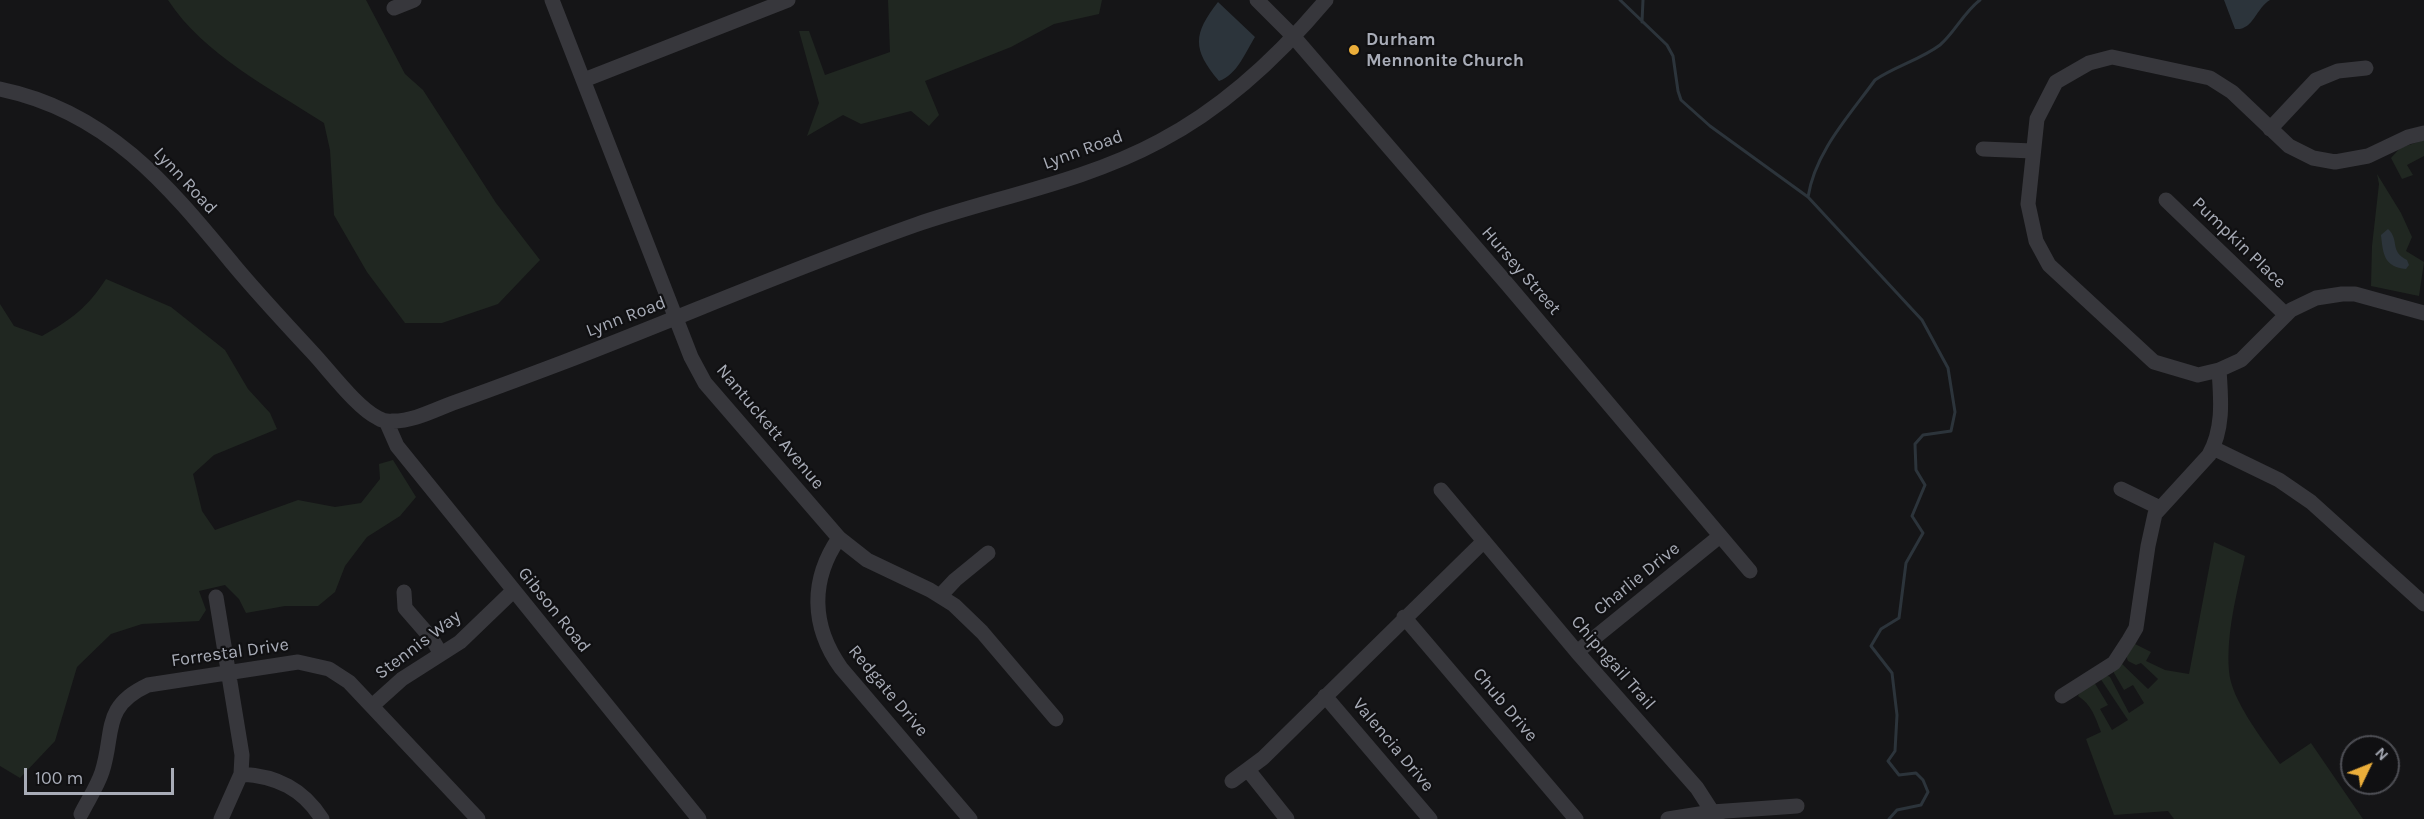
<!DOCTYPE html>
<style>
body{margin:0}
#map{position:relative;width:2424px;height:819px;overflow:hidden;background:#151517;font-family:Karla,sans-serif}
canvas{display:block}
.north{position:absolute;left:2340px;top:735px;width:60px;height:60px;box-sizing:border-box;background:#101012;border:2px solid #4d4e54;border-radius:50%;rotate:47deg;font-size:16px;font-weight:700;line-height:24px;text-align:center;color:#a8acb7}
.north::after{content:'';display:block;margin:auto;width:21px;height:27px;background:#ebae3a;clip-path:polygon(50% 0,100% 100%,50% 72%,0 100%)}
.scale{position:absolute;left:24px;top:768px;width:150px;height:27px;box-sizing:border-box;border:3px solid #a8acb7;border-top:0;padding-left:8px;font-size:18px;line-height:21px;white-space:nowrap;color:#a8acb7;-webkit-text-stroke:4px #101012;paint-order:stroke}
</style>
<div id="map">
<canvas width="2424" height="819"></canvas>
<div class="north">N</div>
<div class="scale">100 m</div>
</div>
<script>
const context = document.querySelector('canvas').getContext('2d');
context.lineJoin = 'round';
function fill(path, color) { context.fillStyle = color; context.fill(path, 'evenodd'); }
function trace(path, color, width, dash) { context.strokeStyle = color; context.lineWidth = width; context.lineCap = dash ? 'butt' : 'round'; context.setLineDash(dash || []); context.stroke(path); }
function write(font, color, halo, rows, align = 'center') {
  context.font = font + ' Karla,sans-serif'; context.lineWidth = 4.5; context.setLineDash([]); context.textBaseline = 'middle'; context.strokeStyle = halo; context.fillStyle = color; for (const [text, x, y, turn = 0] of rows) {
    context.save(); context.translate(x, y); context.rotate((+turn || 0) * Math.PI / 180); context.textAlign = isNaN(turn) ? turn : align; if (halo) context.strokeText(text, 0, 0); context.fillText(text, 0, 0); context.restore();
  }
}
const green = new Path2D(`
 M168 0H366L405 74 423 90 496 203 540 260 498 304 442 323H405L367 272 334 215 330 150 324 123C270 88 204 55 168 0Z
 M888 0H1102L1099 14 1054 24 1011 47 925 81 939 115 929 126 911 111 861 124 843 115 807 136 819 103 799 31H809L825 75 890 52Z
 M2424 140V156L2407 165 2413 175 2402 179 2391 158 2400 148Z
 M2377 174 2401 213 2412 237 2406 251 2424 262 2419 296 2371 286 2372 246 2379 184Z
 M106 279 171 307 225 350 248 389 270 413 277 429 214 455 193 474 202 511 215 530 298 500 335 507 361 503 380 479 379 464 393 460 416 497 400 516 367 537 345 566 335 592 318 606H285L246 613 239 599 225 585 199 591 206 610 199 621 142 624 111 634 77 667 55 741 20 778 0 766V304L14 326 42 336C71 320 88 307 106 279Z
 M2214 542 2245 556C2237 593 2226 633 2229 671 2231 700 2263 740 2280 764L2311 743 2363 819H2174L2168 811 2114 815 2086 739 2101 732C2095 717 2092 705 2078 696L2081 691 2094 682 2108 705 2100 709 2112 730 2128 720 2100 678 2106 675 2110 677 2129 713 2144 703 2133 685 2124 690 2114 673V669L2121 663 2148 689 2158 679 2141 663 2136 665 2128 661 2126 656 2135 644 2151 652 2146 661 2165 670 2189 674Z`);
const water = new Path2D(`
 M2224 0H2270C2256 8 2253 31 2235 29Z
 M1218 2 1255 37C1245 53 1237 75 1219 81 1192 49 1193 34 1218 2Z
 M2388 229C2400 240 2389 251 2407 260L2409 265 2406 269C2384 267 2383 254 2381 235Z`);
const stream = new Path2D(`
 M1620 0 1667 45 1673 56 1678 91 1681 100 1710 126 1808 197 1922 320 1948 368 1955 412 1951 431 1923 435 1915 444 1916 470 1925 485 1912 516 1923 533 1906 563 1899 618 1881 629 1871 646 1892 673 1897 715 1895 751 1888 761 1899 775 1916 773 1923 780 1928 792 1921 805 1897 810 1889 819
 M1642 22 1643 0
 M1808 197C1815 152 1849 116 1875 80 1895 66 1920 60 1940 45 1955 32 1964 12 1980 0`);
const minor = new Path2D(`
 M552 0 691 357 705 383 839 538 867 560 930 590 954 605 982 632 1056 719
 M1257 0 1293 36 1508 285 1750 571
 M394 8 414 0
 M584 80 788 0
 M0 89C107 111 167 184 233 264 258 294 285 323 312 352 329 370 357 408 378 418 383 421 387 422 393 421 414 421 434 410 453 403 490 390 527 376 564 362 681 317 796 267 915 225 996 197 1084 182 1160 141 1225 107 1279 56 1326 0
 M2270 129 2316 80 2338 71 2366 68
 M2424 133 2408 137 2368 156 2335 162 2313 158 2289 146 2232 92 2210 78 2112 57 2089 63 2056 82 2037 119 2028 204 2036 241 2049 265 2154 362 2198 375 2219 370 2241 360 2291 310 2316 298 2342 294H2355L2424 313
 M1983 149 2033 151
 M2166 200 2286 315
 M386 421 397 446 699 819
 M2213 448 2279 480 2311 502 2424 604
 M2121 489 2160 508
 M1441 490 1577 652 1697 788 1717 819
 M839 538C810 580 811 626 841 668L970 819
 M404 592 405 608 432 639 441 654
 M940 596 955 580 988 553
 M216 597 242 755 241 774 221 819
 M1404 617 1576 819
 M1577 652 1720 536
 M1325 696 1430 819
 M2062 696 2114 663 2129 640 2136 628 2148 546 2155 514 2209 455C2224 428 2221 399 2219 370
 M372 706 402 679 460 642 513 591
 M1248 770 1287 819
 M241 774C277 776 303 789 322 819
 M1232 781 1263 758 1484 541
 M81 814C88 800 97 787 102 772 115 732 101 707 148 685L298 662 329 669 349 682 478 819
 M1668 819 1712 812 1797 806`);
const markers = [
 [1354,50,6,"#ebae3a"]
];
const poiNames = [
 ["Durham",1366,40],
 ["Mennonite Church",1366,61]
];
const streetNames = [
 ["Lynn Road",1083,150,-20],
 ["Lynn Road",185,181,47],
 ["Pumpkin Place",2239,243,44],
 ["Hursey Street",1521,271,49],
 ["Lynn Road",626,317,-21],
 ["Nantuckett Avenue",770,427,50],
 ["Charlie Drive",1637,579,-39],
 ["Gibson Road",554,610,51],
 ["Stennis Way",418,645,-37],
 ["Forrestal Drive",230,653,-8],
 ["Chipngail Trail",1613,663,49],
 ["Redgate Drive",888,691,50],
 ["Chub Drive",1505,705,50],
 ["Valencia Drive",1393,745,50]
];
fill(green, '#202721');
fill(water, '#2c343b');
trace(stream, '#2c343b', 3);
trace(minor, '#37373c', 15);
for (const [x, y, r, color] of markers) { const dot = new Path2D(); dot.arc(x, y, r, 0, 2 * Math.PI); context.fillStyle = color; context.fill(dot); trace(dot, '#101012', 2); }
write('bold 18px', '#a8acb7', '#101012', poiNames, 'left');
write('18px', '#a8acb7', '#101012', streetNames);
</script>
